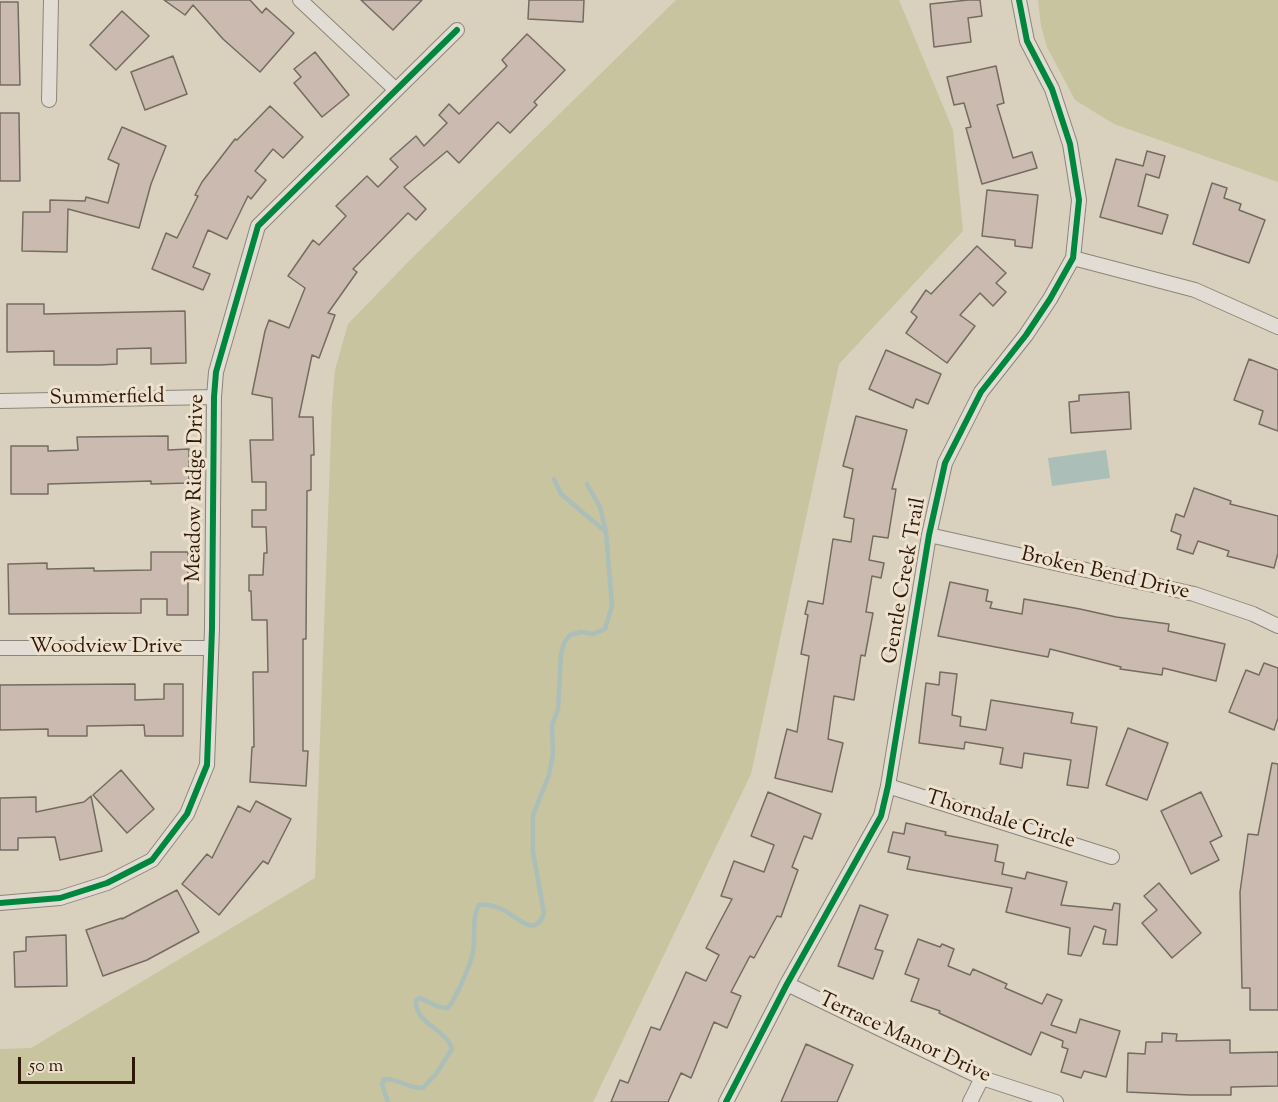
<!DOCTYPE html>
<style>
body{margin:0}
#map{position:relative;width:1278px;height:1102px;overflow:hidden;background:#d9d0be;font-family:"Sorts Mill Goudy",serif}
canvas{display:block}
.scale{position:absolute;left:18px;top:1057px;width:117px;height:27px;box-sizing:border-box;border:3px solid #2e1609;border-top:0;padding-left:8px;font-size:18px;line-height:21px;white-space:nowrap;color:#2e1609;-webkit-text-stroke:4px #ede2ce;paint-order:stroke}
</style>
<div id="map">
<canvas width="1278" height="1102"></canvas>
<div class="scale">50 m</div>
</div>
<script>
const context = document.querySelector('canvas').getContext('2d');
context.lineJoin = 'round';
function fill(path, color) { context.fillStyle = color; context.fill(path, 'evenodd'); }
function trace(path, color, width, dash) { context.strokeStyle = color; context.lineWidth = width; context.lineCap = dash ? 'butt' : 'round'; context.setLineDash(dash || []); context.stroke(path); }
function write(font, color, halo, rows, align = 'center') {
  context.font = font + ' "Sorts Mill Goudy",serif'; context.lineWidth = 6; context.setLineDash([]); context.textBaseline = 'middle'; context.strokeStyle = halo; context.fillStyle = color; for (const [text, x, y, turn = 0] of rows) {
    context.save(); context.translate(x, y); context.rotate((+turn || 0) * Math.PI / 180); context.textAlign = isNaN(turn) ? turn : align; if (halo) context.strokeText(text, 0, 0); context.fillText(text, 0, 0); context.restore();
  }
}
const green = new Path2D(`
 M676 0H899L953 130 963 231 839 364 751 774 593 1102H0V1049L31 1048 315 878 332 405 335 370 348 324 408 262Z
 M1038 0H1278V182L1114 124 1075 100 1047 47 1041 26Z`);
const water = new Path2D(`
 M1106 450 1110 478 1052 486 1048 458Z`);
const stream = new Path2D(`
 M554 479 561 494 606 532
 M388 1102 382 1085 384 1079C398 1078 409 1089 423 1088L436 1074 452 1049C447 1029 414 1024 416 1000L419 998C429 1001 437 1009 448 1008 457 996 470 966 473 952 476 937 471 919 479 905 487 904 495 906 503 910 517 916 535 940 544 913L533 852V815L549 775 553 754 552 725 558 709 561 655 564 643 570 635 581 632 593 634 605 629 612 606 606 532 600 507 587 484`);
const building = new Path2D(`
 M164 0H250L262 13 266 8 294 33 260 72 223 39 193 5 185 15Z
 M361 0H422L393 30Z
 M529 0H584L583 22 528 19Z
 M968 0H980L982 16 968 18 971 42 934 47 930 4Z
 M0 2H18L20 85H0Z
 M122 11 149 36 116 70 90 45Z
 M527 34 565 70 534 102 537 105 510 133 498 122 459 163 447 151 404 187 426 209 416 220 408 213 353 269 357 272 328 313 335 315 319 358 312 355 299 417H313L314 455H311V490L307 491 306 639H303V751H308L306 786 250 782 252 747H254L253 672H268L267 620H252L251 591H249V575H263L264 553H267L266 527H252V510H266V482H252L250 440H273L272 398 252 394 265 331 269 320 289 328 305 288 288 276 313 240 319 245 346 216 336 206 367 176 378 187 398 167 390 159 416 136 424 146 447 123 439 115 449 104 459 114 507 66 502 60Z
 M315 52 349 95 322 117 294 83 301 77 294 69Z
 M173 56 187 94 145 110 131 72Z
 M996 66 1004 103 997 105 1013 158 1032 152 1037 168 982 184 966 128 971 127 964 103 954 105 947 77Z
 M270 106 303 137 283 158 273 149 255 171 266 180 251 199 248 196 227 239 208 230 193 267 210 274 203 290 152 269 166 233 177 238 198 196 195 195 202 182 235 139 237 140Z
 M0 113H19L20 181H0Z
 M122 127 166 146 151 184 139 228 68 209 67 252 22 251 23 212H50V200L85 201 86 197 108 203 119 164 108 159Z
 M1147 151 1165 156 1159 178 1146 174 1138 206 1168 215 1162 234 1100 217 1116 159 1143 166Z
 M1212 183 1227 188 1224 198 1241 204 1239 210 1265 220 1249 263 1193 244Z
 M987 190 1038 195 1032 248 1015 246V240L982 236Z
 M977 246 1006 273 996 283 1006 292 993 306 980 293 960 315 975 326 947 363 906 333 917 317 911 312 926 290 931 294Z
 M7 304H44V314L185 311 186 363 151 364V348L117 349V364L100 365H54V351L7 352Z
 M886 350 941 374 928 404 916 399 913 408 869 389Z
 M1249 359 1278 370V431L1259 424 1263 411 1234 400Z
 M1129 392 1131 429 1071 433 1069 402 1079 401V395Z
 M856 416 907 430 892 489H896L888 538 873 536 869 560 884 563 881 578 872 576 866 612 873 613 865 656 861 655 854 700 834 696 828 739 843 743 832 792 775 778 787 729 797 732 809 656 801 654 808 615 805 614 808 601 823 604 833 539 851 542 854 519 844 517 853 469 843 466Z
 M168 436V450L189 449V483L151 484V481L48 484V494H11V446H48V451L78 450 77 437Z
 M1194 488 1231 501 1230 504 1278 516V553L1274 568 1227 556 1229 551 1198 541 1193 554 1177 549 1181 535 1171 531 1176 514 1184 517Z
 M151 552H188V615H167V599H141V613L9 614 8 564 47 563V569L94 568V571L151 570Z
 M950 582 988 590 986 601 992 602 990 608 1022 614 1024 599 1080 609 1116 617 1169 624 1168 631 1225 644 1216 681 1163 668 1162 675 1120 669 1121 667 1050 649 1048 657 938 636Z
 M1264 663 1278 668V718L1274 730 1229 712 1246 670 1259 675Z
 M940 672 957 674 952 715 961 717 960 726 986 730 991 700 1073 713 1071 723 1097 727 1088 788 1067 785 1071 760 1024 753 1022 768 1000 764 1003 748 965 742 964 749 919 743 926 683 939 685Z
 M135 684V700L164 699V684H183V736H145L144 725 87 726V736H48V729L0 730V685Z
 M1128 728 1168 743 1147 800 1106 785Z
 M1272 763 1278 764V1010H1250V988H1242L1240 892 1248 834 1258 835Z
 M121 770 154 809 127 833 93 795Z
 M768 792 821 814 812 839 804 836 792 867 798 870 781 917 777 916 754 958 750 956 731 992 741 996 727 1028 714 1022 691 1078 681 1073 668 1102H611L620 1080 628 1083 651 1027 660 1030 686 972 706 981 719 955 706 948 732 899 721 896 734 861 764 872 774 845 751 836Z
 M1201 792 1222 836 1210 842 1219 860 1191 874 1161 811Z
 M91 796 102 851 60 860 55 837 18 838V850H0V798L36 797V812L84 802Z
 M256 801 291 819 268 864 263 861 219 915 182 884 207 854 212 858 238 806 250 812Z
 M906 823 946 832 945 835 998 845 995 861 1004 863 1002 874 1025 879 1027 872 1067 882 1061 905 1112 910 1114 903 1120 904 1117 945 1103 944 1106 930 1094 926 1081 956 1068 954 1070 928 1006 912 1012 888 907 869 910 857 888 852 893 832 904 834Z
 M1159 883 1201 933 1172 958 1142 923 1157 910 1144 896Z
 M177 890 199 932 147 960 103 976 86 930 122 918V919Z
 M860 905 888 915 875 949 883 951 873 979 838 966Z
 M66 935 67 986 15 987 14 952 26 951V937Z
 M918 939 940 947 942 944 954 949 948 966 970 975 973 969 1007 984 1005 988 1042 1004 1047 994 1062 1000 1051 1025 1076 1033 1080 1019 1120 1031 1106 1077 1084 1071 1081 1078 1061 1072 1068 1049 1062 1047 1063 1041 1041 1032 1031 1055 939 1013 940 1011 911 1001 919 979 905 974Z
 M1162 1033 1177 1034 1176 1041 1230 1040V1053L1278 1052V1086L1231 1087V1095H1190L1127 1092 1128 1053 1145 1054 1146 1042H1162Z
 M806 1044 853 1065 837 1102H781Z`);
const minor = new Path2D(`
 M300 0 396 90
 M49 100 51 0
 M1073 258 1195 290 1278 327
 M0 401 214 397
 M929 535 1194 594 1253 614 1278 626
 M0 648H211
 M888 786 1112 857
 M0 903 60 898 107 883 152 860 187 814 207 765 212 629 214 397 216 372 258 226 457 30
 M787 984 982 1078 1056 1102
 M726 1102 787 984 881 816 888 786 929 535 945 463 981 392 1026 335 1050 299 1073 258 1079 200 1070 144 1052 89 1027 41 1019 0
 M970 1102 982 1078`);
const cycleway = new Path2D(`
 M0 903 60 898 107 883 152 860 187 814 207 765 212 629 214 397 216 372 258 226 457 30
 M726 1102 787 984 881 816 888 786 929 535 945 463 981 392 1026 335 1050 299 1073 258 1079 200 1070 144 1052 89 1027 41 1019 0`);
const streetNames = [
 ["Summerfield",107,399,-1],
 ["Meadow Ridge Drive",197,488,-89],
 ["Broken Bend Drive",1105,575,13],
 ["Gentle Creek Trail",906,581,-80],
 ["Woodview Drive",106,648],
 ["Thorndale Circle",1000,821,17],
 ["Terrace Manor Drive",904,1039,25]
];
fill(green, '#c8c4a0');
fill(water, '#acbeb8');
trace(stream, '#acbeb8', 4.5);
fill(building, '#cabaaf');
trace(building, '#746c61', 1.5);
trace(minor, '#8d8579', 16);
trace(minor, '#e2ddd4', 14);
trace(cycleway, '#00873e', 6);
write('21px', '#2e1609', '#ede2ce', streetNames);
</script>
